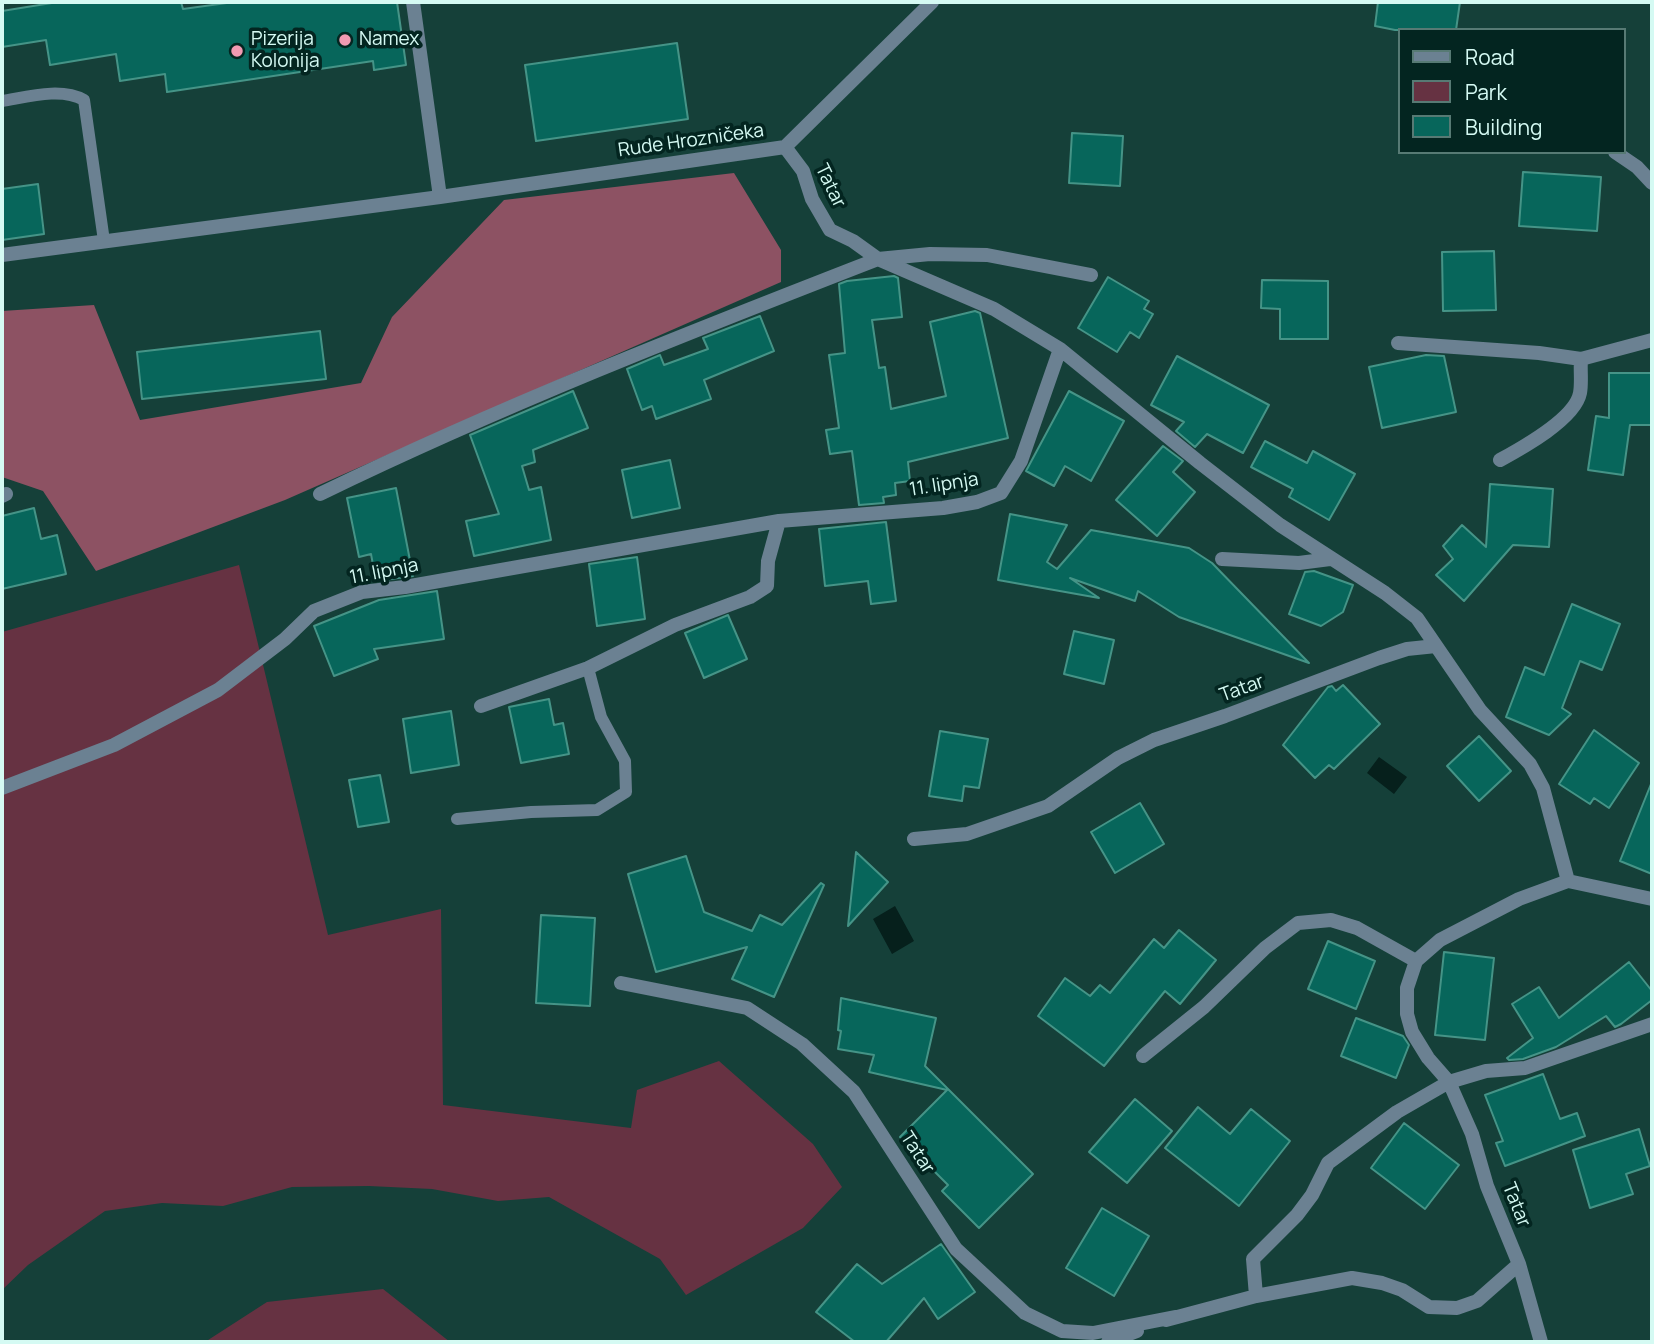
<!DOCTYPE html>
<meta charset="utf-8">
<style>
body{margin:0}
#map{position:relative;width:1654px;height:1344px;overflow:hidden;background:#154039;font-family:Manrope,sans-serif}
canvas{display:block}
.frame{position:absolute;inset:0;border:4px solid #d5faf3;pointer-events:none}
.legend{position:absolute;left:1398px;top:28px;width:228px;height:126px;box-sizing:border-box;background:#032520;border:2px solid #577a74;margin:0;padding:9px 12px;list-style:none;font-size:21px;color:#d5faf3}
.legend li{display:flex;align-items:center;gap:14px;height:35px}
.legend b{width:35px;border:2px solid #577a74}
</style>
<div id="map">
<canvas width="1654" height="1344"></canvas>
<div class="frame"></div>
<ul class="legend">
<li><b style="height:9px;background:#6b8192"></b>Road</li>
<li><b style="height:19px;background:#663242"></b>Park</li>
<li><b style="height:19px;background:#07665b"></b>Building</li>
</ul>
</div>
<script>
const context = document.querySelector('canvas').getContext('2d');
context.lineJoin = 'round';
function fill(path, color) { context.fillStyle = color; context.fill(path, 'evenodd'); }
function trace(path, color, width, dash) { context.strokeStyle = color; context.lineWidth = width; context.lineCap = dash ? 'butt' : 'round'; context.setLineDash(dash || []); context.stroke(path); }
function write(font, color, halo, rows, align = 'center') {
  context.font = font + ' Manrope,sans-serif'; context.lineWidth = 7; context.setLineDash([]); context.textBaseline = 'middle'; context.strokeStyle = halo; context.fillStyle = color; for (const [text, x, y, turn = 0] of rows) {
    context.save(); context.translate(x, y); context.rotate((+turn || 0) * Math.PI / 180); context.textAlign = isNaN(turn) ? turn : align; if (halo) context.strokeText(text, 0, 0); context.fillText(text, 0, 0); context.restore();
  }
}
const green = new Path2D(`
 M239 565 328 935 441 909 443 1105 631 1128 637 1090 719 1061 813 1144 842 1187 803 1228 686 1295 660 1259 549 1197 498 1201 432 1189 369 1186 292 1187 223 1206 162 1203 105 1211 28 1265 2 1290V632Z
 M383 1289 450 1342H205L267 1302Z`);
const forest = new Path2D(`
 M734 173 781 250V282L285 500 96 571 43 491 2 477V311L94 305 140 420 361 383 392 317 504 200Z`);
const water = new Path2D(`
 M1379 757 1407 777 1394 794 1367 773Z
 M895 906 914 941 892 954 873 919Z`);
const building = new Path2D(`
 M58 2H181L183 9 234 2H397L406 65 374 70 373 61 167 92 165 74 120 81 116 54 50 65 46 40 2 47V11Z
 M1378 2H1460L1456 30H1395L1375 26Z
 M677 43 688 119 536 141 525 65Z
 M1072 133 1123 136 1120 186 1069 183Z
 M1523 172 1601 177 1597 231 1519 226Z
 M38 184 44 234 2 240V189Z
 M1494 251 1496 310 1443 311 1442 252Z
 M894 276 898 278 902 317 872 320 879 368 885 367 891 409 946 396 930 322 975 311 980 313 1008 438 908 462 910 481 895 483 896 495 883 497 884 503 859 505 852 451 830 454 826 430 839 428 829 355 845 353 839 284 847 281Z
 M1108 277 1149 301 1144 309 1153 314 1139 338 1130 332 1117 352 1078 328Z
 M1262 280 1328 281V339H1280V309L1261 308Z
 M760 316 774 351 704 380 711 399 656 419 652 406 642 410 627 369 660 355 664 365 708 349 703 338Z
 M320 331 326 379 142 399 137 352Z
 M1426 355 1444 356 1456 412 1382 428 1369 367Z
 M1177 356 1269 405 1243 453 1207 434 1195 447 1176 431 1184 422 1151 405Z
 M1609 373H1652V425H1630L1623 475 1588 470 1596 416 1609 418Z
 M573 391 588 428 533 450 535 462 522 466 529 490 541 487 551 540 474 556 466 521 499 514 470 435Z
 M1069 391 1124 421 1091 481 1065 466 1054 486 1026 471Z
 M1265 441 1307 463 1313 451 1355 474 1329 520 1289 497 1293 489 1251 467Z
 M1163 446 1183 461 1173 472 1195 492 1157 536 1116 500Z
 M670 460 680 508 632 518 622 470Z
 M1490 484 1553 489 1549 547 1513 545 1464 601 1436 575 1453 559 1443 546 1462 525 1486 547Z
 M396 488 413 576 376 581 371 554 359 557 347 498Z
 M34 508 41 539 57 535 66 574 2 589V516Z
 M1010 514 1067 525 1047 562 1057 569 1091 530 1189 548 1212 563 1309 663 1179 617 1138 591 1135 601 1070 578 1099 598 998 580Z
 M886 522 896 601 871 604 868 581 825 586 819 529Z
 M637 557 645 619 597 626 589 564Z
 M1314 571 1353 585 1343 612 1321 626 1289 614 1305 572Z
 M437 591 444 639 374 649 378 659 334 676 314 626 379 600Z
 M1572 604 1620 624 1602 670 1580 661 1562 708 1571 714 1549 735 1506 717 1525 667 1544 675Z
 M728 615 747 659 704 678 685 633Z
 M1074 631 1114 640 1104 684 1064 674Z
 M1343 685 1380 724 1334 769 1329 765 1315 778 1283 745 1328 687 1332 686 1336 691Z
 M549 699 554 725 563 723 569 754 521 763 509 707Z
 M451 711 459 765 411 773 403 719Z
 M1594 730 1639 763 1609 808 1594 798 1590 804 1559 784Z
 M940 731 988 739 979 788 964 786 962 801 929 796Z
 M1479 736 1511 771 1479 801 1447 766Z
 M380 775 389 822 358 827 349 780Z
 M1651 784H1652V874L1620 861Z
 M1140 803 1164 844 1115 873 1091 832Z
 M856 852 888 882 848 926Z
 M686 856 704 912 752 931 760 915 782 925 821 883 824 885 774 997 732 979 747 947 656 972 628 874Z
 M541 915 595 918 590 1006 536 1003Z
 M1179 930 1216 960 1180 1004 1165 991 1104 1066 1038 1016 1065 978 1090 996 1100 985 1110 993 1154 939 1164 948Z
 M1328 941 1375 961 1356 1009 1308 989Z
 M1444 952 1494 958 1485 1040 1435 1035Z
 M1629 962 1652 991V1000L1621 1024 1615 1027 1606 1016 1556 1047 1523 1059 1509 1060 1507 1058 1533 1038 1512 1004 1539 987 1559 1018Z
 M841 998 936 1018 925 1066 1033 1174 979 1228 942 1191 948 1185 900 1137 947 1090 869 1072 874 1055 838 1049 841 1031 838 1030Z
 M1356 1018 1403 1036 1409 1045 1396 1078 1341 1056Z
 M1543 1074 1560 1119 1577 1113 1585 1136 1505 1166 1496 1143 1503 1141 1485 1095Z
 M1135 1099 1172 1131 1127 1183 1089 1152Z
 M1198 1107 1230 1134 1251 1109 1290 1141 1239 1206 1165 1148Z
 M1404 1123 1459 1165 1425 1209 1371 1168Z
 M1639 1129 1650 1166 1626 1174 1633 1194 1590 1208 1573 1150Z
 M1102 1208 1149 1236 1114 1296 1066 1268Z
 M941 1244 975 1292 938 1319 924 1298 886 1342H855L816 1312 857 1264 882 1284Z`);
const service = new Path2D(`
 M2 101C27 97 61 87 84 100L104 241
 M457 819 531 812 597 810 626 792 625 761 601 717 588 668`);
const minor = new Path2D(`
 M413 2 440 197
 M785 147 803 171 812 199 830 230 853 241 878 259 994 309 1060 349 1200 463 1280 525 1385 593 1417 618 1480 710 1530 764 1543 788 1568 881
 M1615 152 1637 167 1652 183
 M2 255 440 197 785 147 932 2
 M1398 343 1539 353 1581 359 1652 340
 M1500 460C1522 448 1575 419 1580 393 1582 382 1580 370 1581 359
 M320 494C501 406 690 332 878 259L930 254 987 255 1091 275
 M2 496 6 494
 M1222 559 1299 563 1330 559
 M481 706 588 668 675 625 750 597 767 586 768 561 779 521
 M2 788 114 745 218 690 285 639 314 611 362 592 405 587 779 521 943 508 977 502 1001 493 1021 461 1060 349
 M914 839 967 834 1048 806 1118 758 1154 740 1225 716 1379 658 1407 649 1436 646
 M621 983 747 1008 802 1044 854 1092 956 1249 1025 1313 1062 1331 1093 1333 1175 1317
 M1143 1056 1204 1007 1265 948 1298 923 1331 920 1357 928 1416 961
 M1256 1296 1253 1259 1297 1215 1312 1195 1328 1163 1397 1112 1449 1082 1486 1071 1525 1068 1652 1024
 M1166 1320 1256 1296 1352 1278 1382 1283 1402 1290 1429 1307 1457 1308 1477 1301 1519 1264
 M1108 1342 1137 1331
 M1541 1342 1519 1264 1487 1186 1472 1134 1449 1082 1428 1058 1412 1032 1407 1014V988L1416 961 1440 940 1519 899 1568 881 1652 899`);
const markers = [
 [345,40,7,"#f19ab2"],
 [237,51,7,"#f19ab2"]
];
const poiNames = [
 ["Pizerija",251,40],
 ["Kolonija",251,62],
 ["Namex",359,40]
];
const streetNames = [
 ["Rude Hrozničeka",691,141,-8],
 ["Tatar",830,186,64],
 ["11. lipnja",944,485,-9],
 ["11. lipnja",384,572,-11],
 ["Tatar",1242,689,-20],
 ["Tatar",917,1153,57],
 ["Tatar",1516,1205,68]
];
fill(green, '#663242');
fill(forest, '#8d5263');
fill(water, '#06201c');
fill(building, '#07665b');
trace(building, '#459487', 2);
trace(service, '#6b8192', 12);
trace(minor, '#6b8192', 14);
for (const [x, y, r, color] of markers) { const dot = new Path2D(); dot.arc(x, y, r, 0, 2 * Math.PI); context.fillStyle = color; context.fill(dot); trace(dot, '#032520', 2.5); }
write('19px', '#d5faf3', '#032520', poiNames, 'left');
write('19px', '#d5faf3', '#032520', streetNames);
</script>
